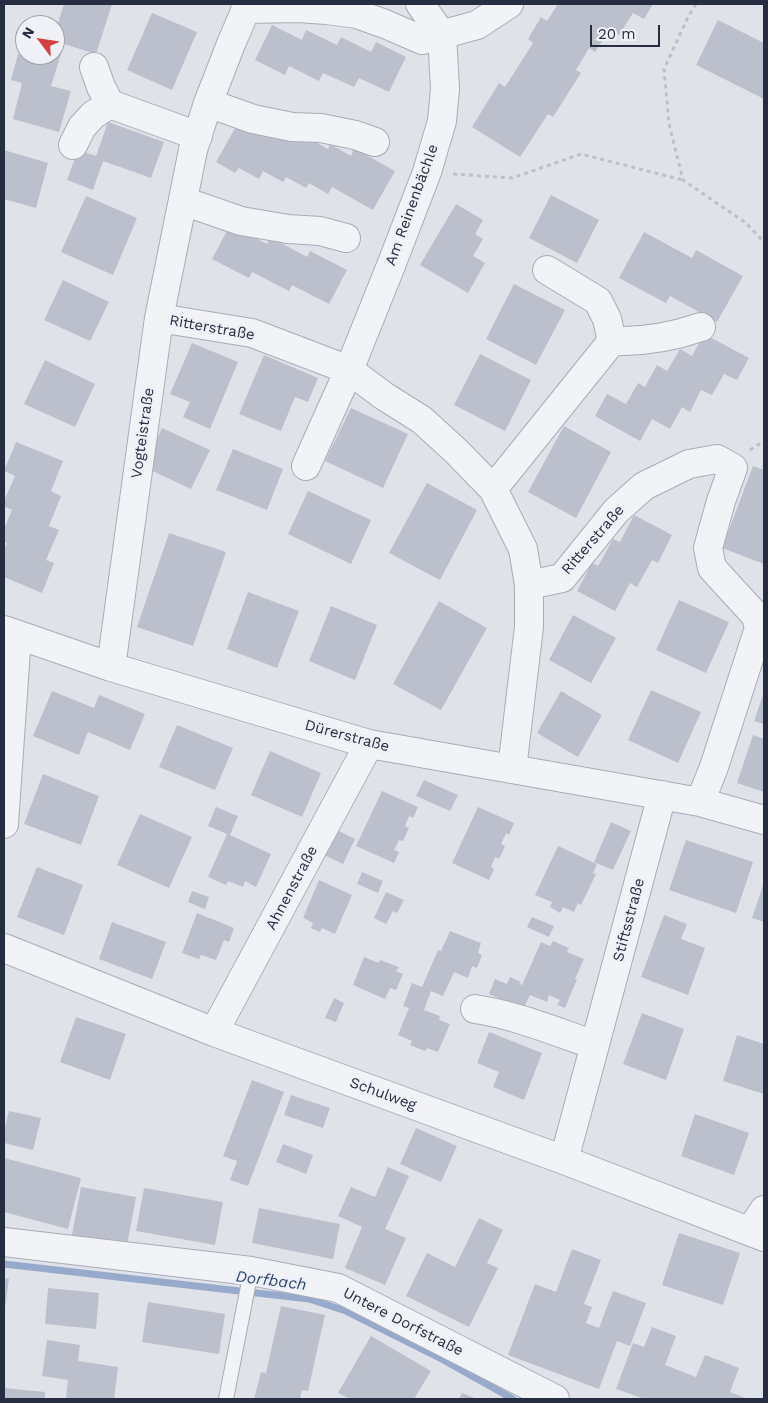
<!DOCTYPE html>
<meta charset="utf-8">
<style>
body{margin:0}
#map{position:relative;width:768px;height:1403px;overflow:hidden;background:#dfe2e9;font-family:"Work Sans",sans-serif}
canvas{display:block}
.frame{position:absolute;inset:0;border:5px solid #272d41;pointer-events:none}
.north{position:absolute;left:15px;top:15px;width:50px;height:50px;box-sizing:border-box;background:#eff1f7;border:1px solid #9fa3ae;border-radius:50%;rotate:301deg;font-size:14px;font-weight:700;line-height:20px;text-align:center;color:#272d41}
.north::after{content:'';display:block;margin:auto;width:18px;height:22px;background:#d43e3f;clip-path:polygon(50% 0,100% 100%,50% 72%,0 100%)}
.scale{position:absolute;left:590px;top:25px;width:70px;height:22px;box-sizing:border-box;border:2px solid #272d41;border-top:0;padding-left:6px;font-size:15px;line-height:18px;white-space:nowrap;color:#272d41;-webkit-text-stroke:4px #eff1f7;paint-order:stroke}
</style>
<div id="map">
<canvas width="768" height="1403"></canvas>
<div class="frame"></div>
<div class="north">N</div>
<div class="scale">20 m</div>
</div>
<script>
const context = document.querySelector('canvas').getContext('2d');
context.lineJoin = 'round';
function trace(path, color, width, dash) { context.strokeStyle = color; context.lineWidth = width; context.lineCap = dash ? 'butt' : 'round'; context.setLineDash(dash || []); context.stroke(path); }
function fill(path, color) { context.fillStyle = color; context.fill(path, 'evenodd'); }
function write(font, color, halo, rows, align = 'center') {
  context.font = font + ' "Work Sans",sans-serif'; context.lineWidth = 5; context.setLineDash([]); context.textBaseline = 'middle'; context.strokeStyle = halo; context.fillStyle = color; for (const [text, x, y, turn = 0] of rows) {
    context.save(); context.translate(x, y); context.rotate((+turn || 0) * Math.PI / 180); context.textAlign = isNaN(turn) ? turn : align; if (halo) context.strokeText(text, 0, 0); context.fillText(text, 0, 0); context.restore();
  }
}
const stream = new Path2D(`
 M4 1264 309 1299 346 1311 438 1357 513 1399`);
const building = new Path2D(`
 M64 4H112L96 54 64 44 51 86 71 91 59 132 13 119 22 83 11 80 18 54 32 57V55H55V32Z
 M558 4H567L570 6 571 4H653L644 19 633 13 619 35 610 29 595 52 589 48 576 70 581 73 553 117 548 114 520 157 472 127 499 83 505 87 533 43 528 39 541 17 547 21Z
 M152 13 197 32 172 90 127 70Z
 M718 20 764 43V99L696 65Z
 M272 25 302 40 306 30 337 45 341 37 371 52 376 42 406 57 389 92 359 78 354 87 323 73 319 81 289 66 285 75 255 60Z
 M108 122 164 142 151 178 103 161 93 190 67 180 78 150 96 156Z
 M238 123 257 134 261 129 281 140 285 132 305 143 308 138 328 149 330 144 351 156 354 148 395 171 373 210 332 187 328 194 309 183 306 188 286 177 283 182 263 171 259 179 239 168 235 173 216 162Z
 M4 150 48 163 36 208 4 199Z
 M551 195 599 220 577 263 529 238Z
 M86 196 137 218 113 275 61 252Z
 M456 204 483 220 475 234 483 239 473 256 485 263 468 293 420 265Z
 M230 225 267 244 270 237 307 257 310 251 347 270 329 304 292 285 289 291 252 272 249 278 212 259Z
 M644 232 692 258 696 250 743 276 717 322 670 296 666 303 619 278Z
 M63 280 109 302 90 341 44 320Z
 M514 284 565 310 536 365 486 339Z
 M704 334 749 358 737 380 724 374 712 395 701 390 690 412 682 407 670 429 652 419 640 441 595 416 607 394 626 404 638 383 645 387 657 365 667 371 680 349 692 356Z
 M192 343 238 362 210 429 183 417 190 402 170 394Z
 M480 354 531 380 505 431 454 405Z
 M264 355 318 378 308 402 295 397 281 431 239 414Z
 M45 360 95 384 75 427 24 404Z
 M351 408 408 434 383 488 325 461Z
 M564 426 611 452 576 518 528 492Z
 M162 428 210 450 191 489 144 467Z
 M16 442 63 461 51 491 61 496 49 526 59 530 46 560 54 563 42 593 4 577V551L7 543 4 541V529L12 510 4 506V501L15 476 4 471Z
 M233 449 283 469 267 510 216 490Z
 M753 466 764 470V564L722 548Z
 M427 483 477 510 440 580 389 553Z
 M308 491 371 520 351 564 288 534Z
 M634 515 672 535 658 563 652 560 637 587 630 583 615 611 577 591 592 563 598 566 613 539 620 542Z
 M169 533 226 552 193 646 137 627Z
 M248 592 299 611 277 668 227 649Z
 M679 600 729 622 706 673 656 650Z
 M439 601 487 628 441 710 393 684Z
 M331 606 377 625 355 680 309 661Z
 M573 615 616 638 591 683 549 660Z
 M651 690 701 712 678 763 628 740Z
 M52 691 94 708 99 695 145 714 130 750 88 732 79 755 33 736Z
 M561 691 602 715 578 757 537 733Z
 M764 692V724L754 721Z
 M177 725 233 748 215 790 159 767Z
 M753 735 764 739V792L737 783Z
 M270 751 321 773 302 817 251 795Z
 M43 774 99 796 81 845 24 824Z
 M424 780 458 795 450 811 416 796Z
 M382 791 418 807 413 818 409 816 405 826 409 828 403 841 399 840 394 850 399 852 394 863 356 846Z
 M216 807 238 816 230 835 271 854 256 887 245 881 243 887 228 881 226 885 208 877 227 834 208 826Z
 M478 807 514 823 509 835 506 833 501 844 505 846 499 859 495 857 491 867 494 869 489 880 452 863Z
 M140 814 192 837 169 888 117 865Z
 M611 822 631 831 613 870 594 862Z
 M337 830 355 839 343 864 324 855Z
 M686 840 753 862 736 913 669 890Z
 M558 846 597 864 593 873 596 874 581 905 578 903 574 912 563 907 560 913 550 907 552 902 535 895Z
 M37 867 83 885 64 935 17 917Z
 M362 872 383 881 378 893 357 884Z
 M319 880 352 895 335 934 322 928 320 932 311 928 313 923 303 918Z
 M764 882V922L752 918Z
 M192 891 209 897 205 909 188 902Z
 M386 892 404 900 397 913 393 911 386 924 374 918Z
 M197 913 234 928 229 942 224 940 216 960 201 955 199 959 182 953Z
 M664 915 687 924 681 939 705 948 688 995 641 977Z
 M532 917 554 926 549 937 527 927Z
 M112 922 166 942 152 979 99 959Z
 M450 931 481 943 478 953 482 955 477 968 472 966 468 978 454 972 443 996 431 991 424 1010 440 1016 439 1020 450 1024 438 1052 427 1048 425 1051 410 1045 412 1041 398 1035 409 1008 403 1006 412 983 422 987 438 950 441 951Z
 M553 941 569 948 567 952 584 959 575 979H577L565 1008 557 1005 560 1000 549 995 547 1002 530 995 523 1009 489 994 495 979 507 984 510 977 521 982 520 984 522 985 541 942 550 946Z
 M364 957 379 963 380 960 399 967 396 971 403 974 396 990 390 988 385 999 353 985Z
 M334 998 344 1003 336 1022 325 1018Z
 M642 1013 684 1029 666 1080 623 1064Z
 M76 1017 126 1034 110 1080 60 1062Z
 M489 1032 542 1053 524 1100 493 1087 499 1072 477 1063Z
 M737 1035 764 1044V1094L723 1081Z
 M252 1080 284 1092 248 1186 230 1180 237 1161 223 1156Z
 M291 1095 330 1108 323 1128 284 1115Z
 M9 1111 41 1118 33 1150 4 1143V1131Z
 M695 1114 749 1133 734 1175 681 1156Z
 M416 1128 457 1146 441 1182 400 1164Z
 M283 1144 313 1155 306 1174 276 1162Z
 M4 1158 81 1178 68 1229 4 1212Z
 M388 1167 409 1176 385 1229 406 1238 385 1285 345 1268 362 1227 338 1216 351 1187 375 1197Z
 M81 1187 136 1197 127 1245 72 1235Z
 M144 1188 223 1202 215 1245 136 1231Z
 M259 1208 340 1224 333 1259 252 1243Z
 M479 1218 503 1230 487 1263 498 1268 469 1327 406 1296 427 1253 455 1267Z
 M679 1233 740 1253 723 1305 662 1285Z
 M572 1249 601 1260 584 1304 592 1307 586 1323 599 1328 613 1291 646 1303 630 1346 617 1341 599 1389 508 1355 535 1284 556 1292Z
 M4 1278 9 1279 5 1308H4Z
 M48 1288 99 1293 96 1329 45 1324Z
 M148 1302 225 1314 219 1354 142 1342Z
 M281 1306 325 1315 308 1391 302 1390 300 1399H254L261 1372 266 1373Z
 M652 1327 676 1336 665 1365 696 1377 705 1355 739 1368 730 1392 748 1399H645L616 1389 633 1343 644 1347Z
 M371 1336 431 1371 414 1399H350L338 1393Z
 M47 1340 80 1345 78 1361 118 1367 114 1399H66L68 1380 42 1376Z
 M4 1388 45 1392V1399H4Z
 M462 1393 477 1399H459Z`);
const path = new Path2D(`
 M696 4 688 17 664 69 669 124 683 180 746 223 764 242
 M453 174 512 178 581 154 683 180
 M750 450 764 441`);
const lane = new Path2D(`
 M226 1399 251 1271`);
const street = new Path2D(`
 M245 9 297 8 327 10 357 14 385 24 422 40 477 25 509 4
 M208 103 253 119 292 127 321 128 355 135 375 142
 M110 104 198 136
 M73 145 82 127 93 115 110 104 101 87 94 67
 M183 201 241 221 288 229 320 231 346 238
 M547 270 598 301 607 319 612 341C642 342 672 337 701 327
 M159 318 252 333 349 370 384 396 422 420 456 451 493 489 523 549 529 585V627L512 769
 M306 466 349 370 392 263 427 172 442 121 445 89 442 35 420 4
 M493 489 612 341
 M529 585 562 578 616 511 644 486 689 464 717 459 733 468 721 501 708 548 712 568 756 616 759 628 714 767 700 802
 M4 630 111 667 369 744 700 802 764 820
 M111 667 159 318 193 150 208 103 231 44 248 4
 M4 824 17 635
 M4 948 214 1032 564 1160 764 1237
 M475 1009C516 1015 556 1032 595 1045
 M214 1032 369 744
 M564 1160 662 795
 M750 1231 764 1210
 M4 1242 251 1271 338 1288 555 1399`);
const streetNames = [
 ["Am Reinenbächle",412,205,-70],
 ["Ritterstraße",212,328,10],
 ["Vogteistraße",143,433,-82],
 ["Ritterstraße",593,540,-49],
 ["Dürerstraße",347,736,15],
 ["Ahnenstraße",292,888,-62],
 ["Stiftsstraße",629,920,-75],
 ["Schulweg",383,1094,20],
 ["Untere Dorfstraße",403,1322,27]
];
const waterNames = [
 ["Dorfbach",271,1281,7]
];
trace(stream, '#98aacb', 7);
fill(building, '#bcc0cc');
trace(lane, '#a8acb7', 16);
trace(street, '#a8acb7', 30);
trace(path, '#bdc0c8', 3, [4, 4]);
trace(lane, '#f2f3f7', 14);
trace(street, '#f2f3f7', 28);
write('15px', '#272d41', '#eff1f7', streetNames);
write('italic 16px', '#2f4577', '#eff1f7', waterNames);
</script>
